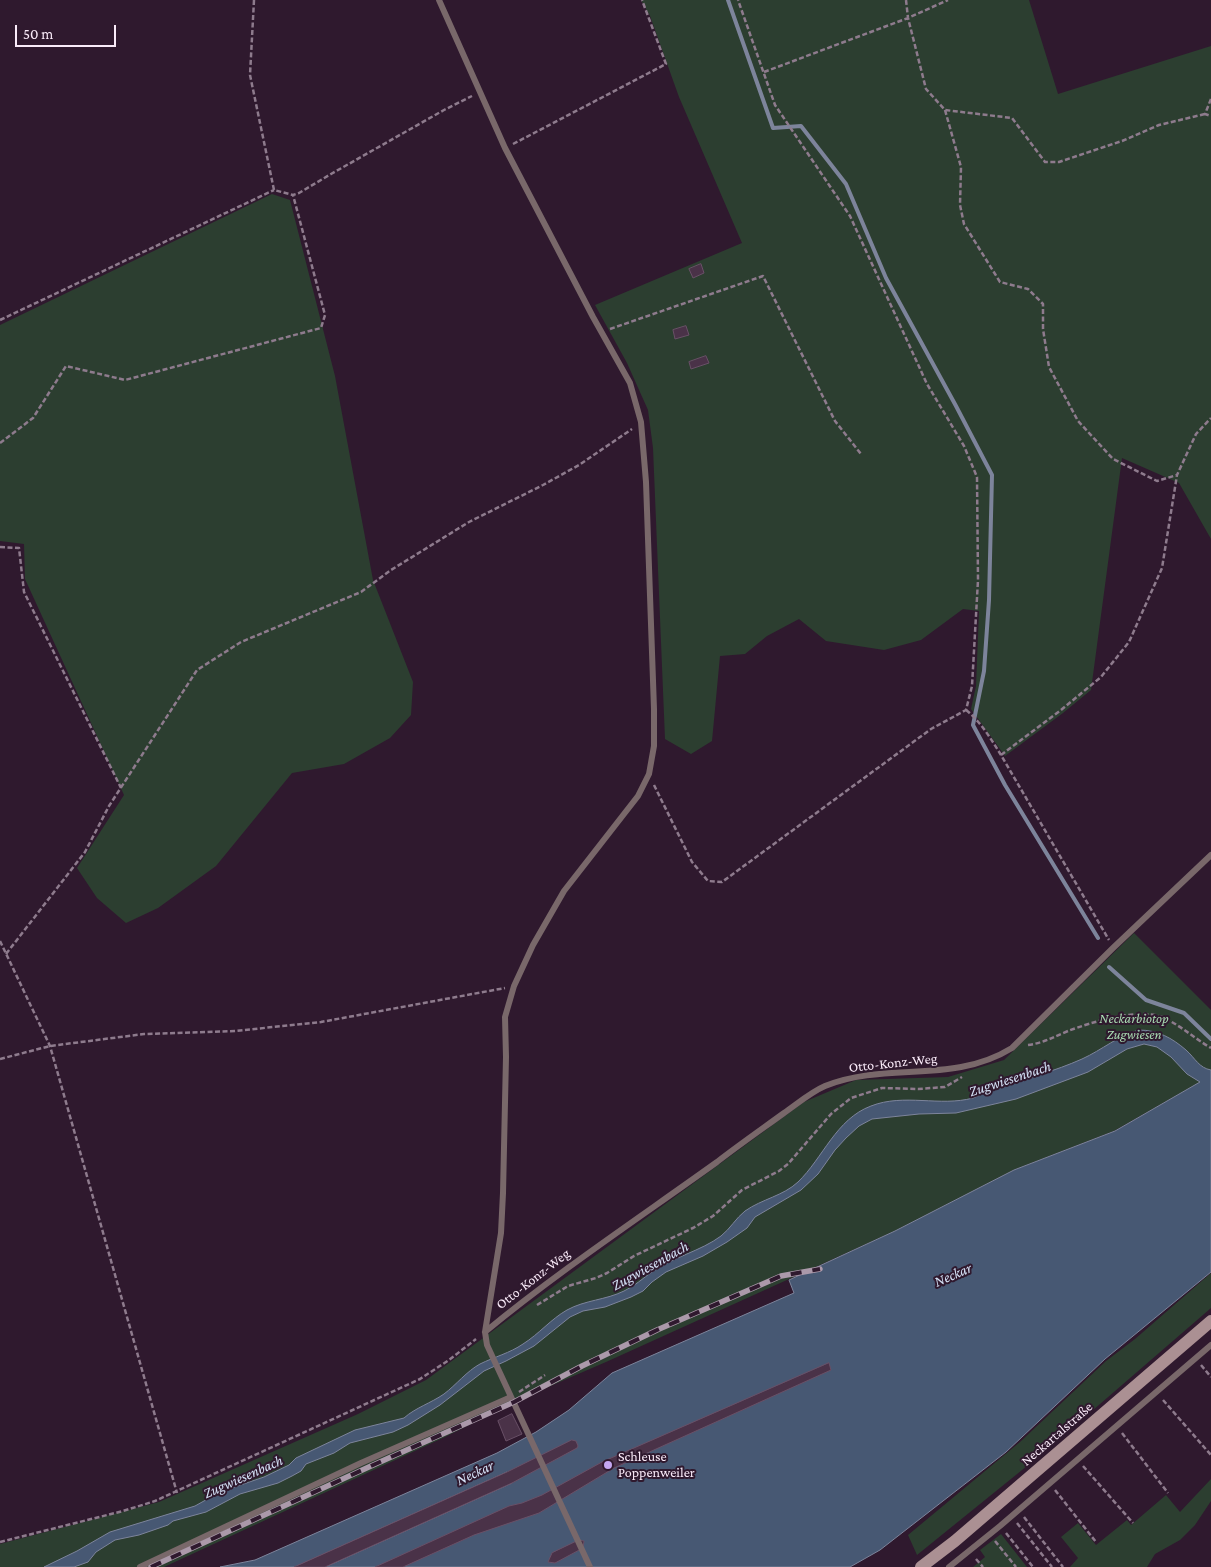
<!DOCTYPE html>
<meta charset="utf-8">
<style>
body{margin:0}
#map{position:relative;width:1211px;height:1567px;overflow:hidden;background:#2f192e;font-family:"Crimson Pro",serif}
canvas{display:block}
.scale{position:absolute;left:15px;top:25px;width:101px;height:22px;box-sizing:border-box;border:2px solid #faebf9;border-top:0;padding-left:6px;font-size:15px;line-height:18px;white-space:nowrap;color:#faebf9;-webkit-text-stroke:4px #2f192e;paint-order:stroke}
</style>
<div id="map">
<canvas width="1211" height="1567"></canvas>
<div class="scale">50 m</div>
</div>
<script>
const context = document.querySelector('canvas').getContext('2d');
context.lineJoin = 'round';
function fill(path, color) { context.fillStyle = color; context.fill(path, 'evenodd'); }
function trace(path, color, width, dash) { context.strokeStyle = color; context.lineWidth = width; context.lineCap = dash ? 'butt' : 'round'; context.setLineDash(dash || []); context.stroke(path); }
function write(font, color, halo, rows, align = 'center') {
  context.font = font + ' "Crimson Pro",serif'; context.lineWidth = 4; context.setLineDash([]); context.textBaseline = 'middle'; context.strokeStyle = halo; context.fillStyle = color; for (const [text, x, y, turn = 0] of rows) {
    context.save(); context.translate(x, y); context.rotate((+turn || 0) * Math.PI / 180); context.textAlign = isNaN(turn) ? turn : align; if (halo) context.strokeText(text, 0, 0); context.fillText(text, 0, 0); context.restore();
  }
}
const green = new Path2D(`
 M641 0H1029L1058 94 1211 46V539L1179 483 1122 458 1091 690 1063 713 1005 756 971 709 976 686 979 611 963 609 921 640 884 650 826 641 799 619 767 636 745 654 720 656 712 741 691 754 665 739 653 448 648 410 627 363 595 305 742 243 679 97 650 16Z
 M272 194 290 200 335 376 373 580 413 682 411 715 390 738 344 764 292 773 216 866 158 908 126 923 97 898 77 868 124 795 25 579 24 544 0 541V325Z
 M1134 933 1211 1010V1076L1114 1131 1014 1170 895 1231 606 1362 525 1397 445 1437 164 1567H0V1544L159 1502 358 1414 426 1380 804 1102 856 1080 948 1077 1004 1060Z
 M1211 1273V1308L1048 1449 917 1555 908 1535 1020 1442 1106 1361 1135 1339Z
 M1211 1479V1501L1195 1525 1180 1540 1155 1554 1147 1567H1070L1078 1558 1061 1537 1078 1523 1096 1545 1127 1520 1131 1525 1166 1495 1180 1512Z
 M1001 1534 1027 1567H973L985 1557 980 1550Z`);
const water = new Path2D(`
 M1139 1030C1158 1030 1172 1038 1186 1050 1195 1058 1199 1068 1211 1070V1272L1105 1359 1006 1452 880 1550 850 1567H325L512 1483 507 1472 297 1566V1567H220L255 1560 497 1453 536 1432 569 1410 612 1373 794 1293 789 1280 895 1231 1014 1170 1115 1131 1200 1082 1187 1074 1171 1057 1157 1047 1144 1044 1127 1049 1088 1072 1016 1099 956 1113 919 1114 872 1119 859 1126 846 1138 835 1150 818 1174 801 1190 755 1217 747 1228 727 1242 703 1256 666 1272 652 1282 643 1291 631 1297 605 1307 583 1311 570 1317 534 1346 506 1361 484 1371 440 1405 408 1425 393 1432 350 1443 334 1453 306 1464 301 1471 292 1476 278 1483 240 1494 206 1512 173 1521 168 1525 139 1535 115 1540 96 1552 88 1562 74 1567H44L77 1551 110 1532 195 1506 220 1492 264 1477 289 1465 296 1458 355 1430 404 1418C415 1408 431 1403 444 1394 456 1385 467 1371 480 1364 494 1357 510 1353 523 1344 539 1334 551 1319 567 1310 585 1300 606 1300 624 1291 635 1286 643 1278 652 1272 673 1257 701 1251 721 1236 730 1229 736 1218 745 1211 762 1199 783 1196 798 1182 823 1158 836 1119 871 1106 904 1093 940 1107 973 1098 982 1095 988 1089 997 1087 1026 1079 1055 1071 1082 1059 1102 1050 1119 1035 1139 1030Z`);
const stream = new Path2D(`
 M728 0 773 128 801 126 846 184 886 278 956 406 992 475 989 600 984 671 973 725 1005 785 1098 938
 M1109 967 1146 1000 1184 1013 1211 1039`);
const building = new Path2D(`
 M701 264 704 273 693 278 689 269Z
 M686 326 689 335 675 339 673 330Z
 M706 356 709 363 691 369 689 362Z
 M829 1363 831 1370 614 1468 539 1513 474 1535 403 1567H375L509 1506 522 1503 542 1495 602 1462Z
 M512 1414 522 1434 506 1441 498 1421Z
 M572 1440 576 1441 578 1446 577 1448 512 1483 325 1567H294L507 1472Z
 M579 1540 584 1541 583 1548 555 1563 548 1562 552 1553Z`);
const path = new Path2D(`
 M254 0 250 75 274 190 293 195 299 193 331 174 444 110 472 96
 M906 0 908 18 926 89 945 110 1012 118 1045 162H1059L1122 141 1159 125 1205 114
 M764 72 908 18 948 0
 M1211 99 1205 114 1211 116
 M945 110 961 167 960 205 964 224 1000 282 1028 289 1043 304V329L1049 367 1078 421 1113 459 1157 481 1177 475
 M513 144 666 64 642 0
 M0 320 274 190
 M610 329 763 276 835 421 861 454
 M0 443 33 418 66 366 125 380 321 328 325 315 293 195
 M0 547 19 548 24 592 121 788
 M966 710C981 722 991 739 1001 755L1109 940
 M1001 755 1061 710 1101 677 1129 642 1162 568 1177 475 1196 434 1211 418
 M654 785 692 862 708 881 722 882 931 729 966 710 972 686 978 580 977 477 964 446 927 384 850 216 775 105 738 0
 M0 941 50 1046 177 1493
 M6 954 85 852 109 806 197 670 241 642 361 592 391 570 469 522 543 485 579 465 632 429
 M1028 1045C1043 1043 1054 1037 1068 1031 1092 1022 1137 1008 1162 1017 1180 1025 1194 1038 1211 1048
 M0 1059 50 1046 144 1034 235 1031 321 1022 505 988
 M537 1305 568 1286 596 1278 607 1273 634 1256 693 1228 713 1216 742 1190 779 1171 788 1164 831 1114 851 1098 882 1088 918 1089 945 1087 962 1077
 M1201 1365 1211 1377
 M519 1392 545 1375
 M1163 1400 1211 1455
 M1122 1433 1168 1493
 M1083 1466 1133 1523
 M1055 1490 1096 1542
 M1024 1517 1063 1567
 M1017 1523 1052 1567
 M1006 1533 1033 1567
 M995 1541 1016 1567
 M0 1542 123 1511 155 1501 420 1379 449 1360 476 1339
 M976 1559 983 1567`);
const lane = new Path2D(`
 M439 0 505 148 593 317 630 383 641 422 646 482 654 709V746L649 774 638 796 564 891 533 945 514 986 505 1017 506 1057 503 1193 501 1233 485 1332 487 1345 590 1567
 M485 1332C559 1271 639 1218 717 1162 739 1145 762 1129 784 1113 797 1104 811 1092 825 1086 887 1061 952 1085 1012 1048L1113 948 1211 855
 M140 1567 361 1463 511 1397
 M949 1567 1000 1526 1211 1345`);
const secondary = new Path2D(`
 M921 1567 955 1541 1211 1321`);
const rail = new Path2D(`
 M151 1567 371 1466 514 1402 582 1366 657 1330 781 1276 820 1269`);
const markers = [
 [608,1465,5,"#c4a7f1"]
];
const parkNames = [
 ["Neckarbiotop",1134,1019],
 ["Zugwiesen",1134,1035]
];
const streetNames = [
 ["Otto-Konz-Weg",893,1063,-6],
 ["Otto-Konz-Weg",533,1279,-38],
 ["Neckartalstraße",1057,1434,-41]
];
const poiNames = [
 ["Schleuse",618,1457],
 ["Poppenweiler",618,1473]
];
const waterNames = [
 ["Zugwiesenbach",1010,1079,-18],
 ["Zugwiesenbach",650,1266,-29],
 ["Neckar",953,1275,-23],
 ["Neckar",475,1473,-25],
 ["Zugwiesenbach",243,1477,-24]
];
fill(green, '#2c3e30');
fill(water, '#475873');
trace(water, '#7d849b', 1);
trace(stream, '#7d849b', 4);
fill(building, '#4a3248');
trace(building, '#695067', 1);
trace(path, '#8e7b8d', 2.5, [5, 2.5]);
trace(lane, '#79686a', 6);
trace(secondary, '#ab9093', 12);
trace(rail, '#ab99aa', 5.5);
trace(rail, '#2f192e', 4, [11]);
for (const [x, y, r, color] of markers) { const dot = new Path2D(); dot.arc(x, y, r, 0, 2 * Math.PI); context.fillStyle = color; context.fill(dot); trace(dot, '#2f192e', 2); }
write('italic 14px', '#a8dbb1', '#2f192e', parkNames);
write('14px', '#faebf9', '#2f192e', streetNames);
write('14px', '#faebf9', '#2f192e', poiNames, 'left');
write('italic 15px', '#d5e2f7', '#2f192e', waterNames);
</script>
